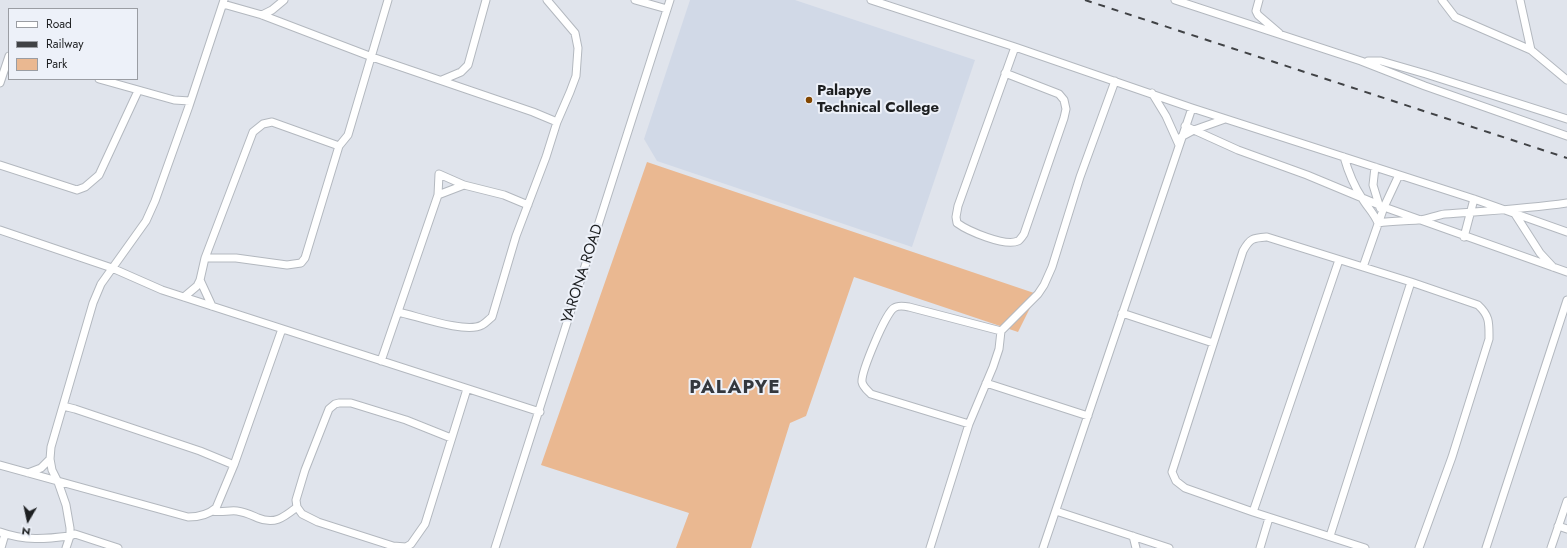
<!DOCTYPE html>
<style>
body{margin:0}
#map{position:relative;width:1567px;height:548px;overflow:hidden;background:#e0e4ec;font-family:Jost,sans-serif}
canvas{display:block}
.legend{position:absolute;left:8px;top:8px;width:130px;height:72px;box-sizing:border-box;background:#edf1f9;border:1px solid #9a9da3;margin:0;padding:5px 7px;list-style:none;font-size:12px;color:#1d1f21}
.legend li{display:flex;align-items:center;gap:8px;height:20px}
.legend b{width:20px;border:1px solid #9a9da3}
.north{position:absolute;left:8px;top:500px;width:40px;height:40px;-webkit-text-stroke:3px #edf1f9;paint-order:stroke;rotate:189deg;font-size:11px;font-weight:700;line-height:16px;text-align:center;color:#1d1f21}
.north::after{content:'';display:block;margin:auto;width:14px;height:18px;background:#1d1f21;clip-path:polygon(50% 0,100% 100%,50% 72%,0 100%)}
</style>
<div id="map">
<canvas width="1567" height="548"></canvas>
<ul class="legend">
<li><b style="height:5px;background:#fff"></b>Road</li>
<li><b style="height:5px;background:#404245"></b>Railway</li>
<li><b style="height:11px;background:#eab891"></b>Park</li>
</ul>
<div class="north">N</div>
</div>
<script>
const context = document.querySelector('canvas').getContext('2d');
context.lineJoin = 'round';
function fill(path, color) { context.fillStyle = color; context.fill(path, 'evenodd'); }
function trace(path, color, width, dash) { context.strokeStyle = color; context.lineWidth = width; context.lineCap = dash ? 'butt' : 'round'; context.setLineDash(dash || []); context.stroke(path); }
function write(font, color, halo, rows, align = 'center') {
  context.font = font + ' Jost,sans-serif'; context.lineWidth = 4; context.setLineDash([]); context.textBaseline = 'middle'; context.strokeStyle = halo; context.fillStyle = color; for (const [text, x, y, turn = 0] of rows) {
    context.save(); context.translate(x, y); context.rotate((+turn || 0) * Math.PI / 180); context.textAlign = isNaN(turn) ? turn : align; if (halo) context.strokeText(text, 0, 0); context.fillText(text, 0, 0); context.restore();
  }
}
const built = new Path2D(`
 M690 0H795L975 60 912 247 657 161 644 139Z`);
const green = new Path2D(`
 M647 162 1037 294 1018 332 854 277 806 416 790 423 751 548H676L689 513 541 465Z`);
const street = new Path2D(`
 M635 0 667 9
 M871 0 1015 47 1192 108 1474 199 1567 232
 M1175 0 1361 61 1425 86 1567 136
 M1259 0 1256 11 1258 15 1279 33
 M1442 0 1455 17 1531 50 1567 80
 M1520 0 1531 50
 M223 4 262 15 372 57 533 112 557 122
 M262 15 272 10 284 0
 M1368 61H1381L1426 74 1567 119
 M1005 73 1059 94 1064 100 1066 109 1064 118 1024 234C1022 237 1020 240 1018 241 1005 247 968 231 957 223L956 217 958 206 1015 47
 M99 79 174 100 190 101
 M442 80 461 72 468 65 486 0
 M0 83 9 56
 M1152 93 1166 116 1179 145
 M1185 126 1238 150 1307 175 1384 207 1567 272
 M1181 137 1194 130 1225 119
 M1344 157C1348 171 1354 186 1362 198 1367 207 1374 213 1378 223 1391 221 1405 221 1418 220 1427 220 1436 215 1445 214 1485 211 1527 209 1567 203
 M0 165 77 190 85 187 99 175 138 91
 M1375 167 1373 185 1380 208
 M438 195 439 174 464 185 504 195 528 205
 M1515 214 1540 253 1553 267
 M0 230 112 268 162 290 540 412
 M1464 237 1474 199
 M205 258H236L287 265 301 263 305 258 339 146 348 135 388 0
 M1363 267 1384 207 1399 175
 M184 297 197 286 200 280
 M212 306 200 280 205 258 253 132 263 124 272 122 339 146
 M398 312C417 316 466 334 482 325 486 323 489 319 492 317L516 236 546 157 557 122 570 92 576 76 578 48 575 33 547 0
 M1122 313 1213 343
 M381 361 438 195 464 185
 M986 383 1088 416
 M63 406 75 409 200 451 234 465
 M969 424 871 394C868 391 863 387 862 382 861 372 886 312 894 308 898 305 904 306 909 307L1001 331
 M451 438 406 420 351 403H339L335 404 329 409 305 470 296 500 297 507 302 514 318 522 393 546 406 547 411 544 425 524 467 389
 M0 465 188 517C199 517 208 515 216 508L234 465 282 329
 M28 473 41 468 50 459
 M212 511C221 513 229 510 237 511 245 512 251 515 258 518 275 525 284 517 297 507
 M1056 511 1169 548
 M1253 512 1339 260
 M1558 526 1567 529
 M0 532C25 541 45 539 70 536L75 534 118 548
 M1133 536 1136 548
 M1330 536 1411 282
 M1 548 5 534
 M66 548 70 536V528L66 505 58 482 52 470 50 459 51 447 93 303 101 284 146 221 155 201 189 106 224 0
 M495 548 670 0
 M930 548 969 424 993 367 999 349 1001 331 1038 294 1044 285 1052 267 1080 177 1115 81
 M1043 548 1192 108
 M1260 548 1269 518
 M1365 548 1253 512 1185 488 1176 481 1172 472 1243 251C1250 238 1253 238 1267 237L1411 282 1478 305C1490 316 1489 323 1489 339L1452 457 1419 548
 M1486 548 1567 300
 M1551 548 1567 501`);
const rail = new Path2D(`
 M1085 0 1567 158`);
const markers = [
 [809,100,4,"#834701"]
];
const poiNames = [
 ["Palapye",817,91],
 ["Technical College",817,108]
];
const streetNames = [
 ["YARONA ROAD",583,274,-72]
];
const districtNames = [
 ["PALAPYE",735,388]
];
fill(built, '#d1d9e7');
fill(green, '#eab891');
trace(street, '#b3b8bf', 9);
trace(street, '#fff', 7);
trace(rail, '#404245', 2, [7, 7]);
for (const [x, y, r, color] of markers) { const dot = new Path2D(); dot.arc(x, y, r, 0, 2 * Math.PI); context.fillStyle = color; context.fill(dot); trace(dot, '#edf1f9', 1.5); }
write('bold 15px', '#1d1f21', '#edf1f9', poiNames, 'left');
write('15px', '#1d1f21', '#edf1f9', streetNames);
context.letterSpacing = '1px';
write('bold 19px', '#34383e', '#edf1f9', districtNames);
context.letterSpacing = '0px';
</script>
